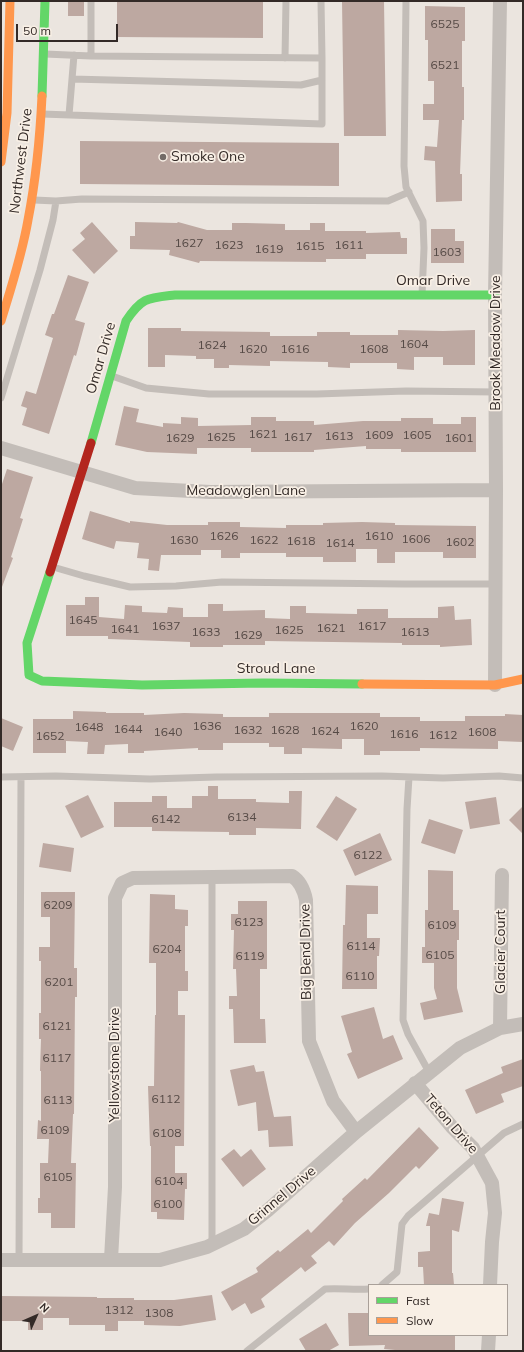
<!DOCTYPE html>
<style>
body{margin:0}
#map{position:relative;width:524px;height:1352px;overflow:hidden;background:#ebe5df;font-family:Mulish,sans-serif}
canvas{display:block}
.frame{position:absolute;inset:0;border:2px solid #332a27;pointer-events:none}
.legend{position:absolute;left:368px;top:1284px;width:140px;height:52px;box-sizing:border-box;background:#f8efe5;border:1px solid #a9a099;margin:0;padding:5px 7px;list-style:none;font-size:12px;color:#332a27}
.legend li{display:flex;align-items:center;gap:8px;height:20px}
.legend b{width:20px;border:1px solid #a9a099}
.north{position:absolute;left:16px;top:1296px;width:40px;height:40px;-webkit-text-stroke:3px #f8efe5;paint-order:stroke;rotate:45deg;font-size:11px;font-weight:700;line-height:16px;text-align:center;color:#332a27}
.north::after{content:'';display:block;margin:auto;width:14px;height:18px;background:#332a27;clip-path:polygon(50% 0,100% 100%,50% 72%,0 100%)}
.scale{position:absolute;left:16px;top:24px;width:102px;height:18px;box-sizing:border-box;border:2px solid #332a27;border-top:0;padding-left:5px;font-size:12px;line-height:14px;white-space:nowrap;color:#332a27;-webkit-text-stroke:3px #f8efe5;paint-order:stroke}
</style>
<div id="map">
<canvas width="524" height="1352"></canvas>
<div class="frame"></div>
<ul class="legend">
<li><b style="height:5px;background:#63d668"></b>Fast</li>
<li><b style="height:5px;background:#ff974d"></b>Slow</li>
</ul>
<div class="north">N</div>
<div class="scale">50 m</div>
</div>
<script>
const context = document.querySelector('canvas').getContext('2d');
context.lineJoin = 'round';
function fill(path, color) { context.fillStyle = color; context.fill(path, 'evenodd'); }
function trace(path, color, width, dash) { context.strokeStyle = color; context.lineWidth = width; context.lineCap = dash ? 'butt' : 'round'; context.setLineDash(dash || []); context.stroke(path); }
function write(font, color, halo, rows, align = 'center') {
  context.font = font + ' Mulish,sans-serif'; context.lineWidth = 3.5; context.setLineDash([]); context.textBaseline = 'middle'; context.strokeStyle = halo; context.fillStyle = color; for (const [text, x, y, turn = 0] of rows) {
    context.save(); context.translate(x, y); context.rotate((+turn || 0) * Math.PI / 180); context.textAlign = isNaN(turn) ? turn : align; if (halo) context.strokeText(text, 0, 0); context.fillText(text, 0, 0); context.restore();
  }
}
const building = new Path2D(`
 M68 1H84V16H68Z
 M117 1H263V38L117 37Z
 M342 1H384L386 136H344Z
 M425 6 465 7V41H462V87H464V120H462L460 174H462V201L436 202 435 161 424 160 425 146 437 147 439 120H423V104H434V81H428V40H425Z
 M80 141 339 143V186L80 184Z
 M92 222 118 251 94 274 72 250 85 239 80 233Z
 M135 222 177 223 178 222 207 230H232V223H246L285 224V230H310V223H325V231H366V233L400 232 401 238H407V254H366V259H326V262L200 261 199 263 169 255 170 250 130 249V236H135Z
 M431 229H455V241H464V263H431Z
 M68 275 89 282 75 320 85 323 76 356 74 355 49 434 22 425 27 408 21 406 26 391 36 394 53 338 45 335 52 314H54Z
 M148 328H181V331L270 332V336H317V332H350V335H398V330L443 331 475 330V365H443V357H414V370L397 369V363H350V368L328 367V362L270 361V366L229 365V368H214V359H196V356L165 355V367H148Z
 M124 406 139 409 136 422 163 427V423L181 424V417L198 418V426L251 425V417H276V421H314V425L363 421H401V418H433V424H461V417H476V452H401V449H366V446L314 450V452H251V448H197V454L147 452 115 445Z
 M7 469 33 477 20 518 23 519 11 557 13 558 2 587H1V487Z
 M90 511 130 523V521L167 525H208V522H240V527L286 528V525H323V523L362 522 395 523V525L476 526V558H443V552H395V563H377V549H356V562H323V557H286V553H240V558H221V550H201V555H161L159 571 148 570 149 559 137 558 139 543 116 541 114 549 82 539Z
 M85 597H99V617L124 619 125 605 142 606V612L167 613 168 607 183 608V617H208V604H223V611L265 610V618L290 619V606H306V613L357 614V609H388V618H438V607L454 606 455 620 471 619 472 645 440 647V645H402V643L265 641V645H223V647H190V642L108 639V636H66V605H85Z
 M73 711 106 712V713H144V715L184 713 223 714V717H269V713H380V717H420V721H465V716H505V714L523 715V742L498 741V749L420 748V751H380V755H364V739H342V749L302 748V754H284V747H269V743H223V750H198V748L144 751V753H128V744L105 745 104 754H87L88 742 66 741V753H33V719H73Z
 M1 718 23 727 13 751 1 746Z
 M208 786H218V799H256V802L289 803V791H302L301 829 256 828V835H229V832L152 831V827H114V802H152V796H167V808H192V796H208Z
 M88 795 104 827 81 838 65 806Z
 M336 796 357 809 337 841 316 827Z
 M496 797 500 824 470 829 465 802Z
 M523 806V834L509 820Z
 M429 819 463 830 455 854 421 843Z
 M380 833 392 860 355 876 343 850Z
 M43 843 74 848 71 872 39 867Z
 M428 870 453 871V910H459V940H457V988L463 1012 424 1020 420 1003 437 999 434 988V963H422V947H425V910H428Z
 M346 885 378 886V914H367V938H380L379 956H377V989H342L343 925H345Z
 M41 892H75L74 968H77V997H75L74 1114H73L71 1163H76L75 1228H51V1213H38V1198H40V1163H48L49 1139H37L38 1120 41 1121V1071H40L41 1039H39V1013H41V961H39V947H50V917H41Z
 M150 894 175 895V909L188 910V926H185V971H188V991H178V1015H185L184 1146H175V1173H187V1189H185L184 1220 157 1219V1212H151V1146H150L148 1086H154L155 1015H156V963H149Z
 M238 901H267V969H260V1019H265L266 1043H234L233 1009H229V996H237L236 969H233L234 930H231V914H238Z
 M374 1007 383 1039 393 1035 403 1059 358 1079 347 1054 352 1052 341 1016Z
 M523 1059V1086L501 1094 504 1102 476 1114 465 1090 503 1073 501 1067Z
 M254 1065 256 1072 264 1071 274 1117 291 1116 293 1146 269 1147 268 1130 258 1131 256 1102 238 1106 230 1070Z
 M419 1127 439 1148 419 1169 416 1166 389 1193 355 1223 334 1246 329 1241 311 1256 317 1263 305 1272 301 1267 261 1299 265 1307 251 1314 245 1303 232 1311 221 1292 258 1272 256 1268 278 1250 280 1252 308 1229 311 1233 343 1201 342 1199 365 1178 367 1180Z
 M234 1149 241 1157 251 1149 266 1169 243 1187 221 1159Z
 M442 1198 464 1202 459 1232 452 1230V1273H453L454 1285H424L423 1267H418V1252L430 1251V1226H426L429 1213 439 1215Z
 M212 1295 216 1320 180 1326 144 1325V1321H118V1331H105V1325H69V1318H43V1330H28V1321H1V1296L97 1297V1298H134V1300H174Z
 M348 1313H369V1335H455V1351H406L384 1349 385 1345 349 1346Z
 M326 1323 339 1345 328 1351H306L299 1339Z`);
const lane = new Path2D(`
 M91 1V56L322 58 321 1
 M406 1 404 166 406 187 423 221 424 248 422 295
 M45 54 91 56
 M285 58 286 1
 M72 79 301 85 322 80
 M42 114 322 124V58
 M69 115 74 55
 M34 200 56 201 82 199 388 201 409 192
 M112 376 146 388 209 394H317L406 391 496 392
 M1 398 40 270 53 220 56 201
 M53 567 84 576 130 587 176 586 222 582 404 584H496
 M1 777 56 776 150 779 216 777 382 776 443 778 499 776 523 778
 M409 777 407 809 403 1020 408 1034 429 1072
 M212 877V1244
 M19 1260C19 1099 21 938 21 777
 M382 1285 397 1272 402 1224 408 1216 504 1133 523 1124
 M247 1351 325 1289C340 1288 354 1290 369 1289`);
const street = new Path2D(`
 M1 448 135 488 210 492 496 490
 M495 685 496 490 495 295 500 1
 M500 1028 502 875
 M415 1083 452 1127 473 1148 492 1183 495 1213 492 1242 490 1285
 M111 1259 115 1187V898L122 883 133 878 292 876C300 881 304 890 306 900L309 1041 333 1101 356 1132
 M1 1260H160L207 1247 244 1229 268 1210 356 1132 460 1048 500 1028 523 1024
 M488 1351 489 1335`);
const fast = new Path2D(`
 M42 96 45 1
 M91 443 126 321C142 297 148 298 175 295H495
 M50 572 27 643 29 675 42 681 142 685 263 683 362 684`);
const slow = new Path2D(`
 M1 162 7 113 10 1
 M1 321C11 288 22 255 28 220 36 179 40 138 42 96
 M362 684 495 685 523 679`);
const jam = new Path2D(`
 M50 572 91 443`);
const markers = [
 [163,157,4,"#736b67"]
];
const numberNames = [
 ["6525",445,24],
 ["6521",445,65],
 ["1627",189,243],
 ["1623",229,245],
 ["1611",349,245],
 ["1615",310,246],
 ["1619",269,249],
 ["1603",447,252],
 ["1604",414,344],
 ["1624",212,345],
 ["1620",253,349],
 ["1616",295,349],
 ["1608",374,349],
 ["1621",263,434],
 ["1609",379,435],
 ["1605",417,435],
 ["1613",339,436],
 ["1625",221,437],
 ["1617",298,437],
 ["1629",180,438],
 ["1601",459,438],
 ["1626",224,536],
 ["1610",379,536],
 ["1606",416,539],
 ["1630",184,540],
 ["1622",264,540],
 ["1618",301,541],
 ["1602",460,542],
 ["1614",340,543],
 ["1645",83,620],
 ["1637",166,626],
 ["1617",372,626],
 ["1621",331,628],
 ["1641",125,629],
 ["1625",289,630],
 ["1633",206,632],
 ["1613",415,632],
 ["1629",248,635],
 ["1636",207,726],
 ["1620",364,726],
 ["1648",89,727],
 ["1644",128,729],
 ["1632",248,730],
 ["1628",285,730],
 ["1624",325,731],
 ["1640",168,732],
 ["1608",482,732],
 ["1616",404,734],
 ["1612",443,735],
 ["1652",50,736],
 ["6134",242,817],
 ["6142",166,819],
 ["6122",368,855],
 ["6209",58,905],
 ["6123",249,922],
 ["6109",442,925],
 ["6114",361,946],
 ["6204",167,949],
 ["6105",440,955],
 ["6119",250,956],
 ["6110",360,976],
 ["6201",59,982],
 ["6121",57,1026],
 ["6117",57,1058],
 ["6112",166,1099],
 ["6113",58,1100],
 ["6109",55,1130],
 ["6108",167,1133],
 ["6105",58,1177],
 ["6104",169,1181],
 ["6100",168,1204],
 ["1312",119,1310],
 ["1308",159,1313]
];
const poiNames = [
 ["Smoke One",171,157]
];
const streetNames = [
 ["Northwest Drive",21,161,-83],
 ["Omar Drive",433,281],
 ["Brook Meadow Drive",496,343,-90],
 ["Omar Drive",101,358,-74],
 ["Meadowglen Lane",246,491],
 ["Stroud Lane",276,669],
 ["Big Bend Drive",306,952,-91],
 ["Glacier Court",501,952,-90],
 ["Yellowstone Drive",115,1065,-90],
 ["Teton Drive",451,1124,49],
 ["Grinnel Drive",282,1196,-40]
];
fill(building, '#bda8a1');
trace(lane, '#c3bdb8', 7);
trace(street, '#c3bdb8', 14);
trace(fast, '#63d668', 9);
trace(slow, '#ff974d', 9);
trace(jam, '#b3261e', 9);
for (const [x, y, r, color] of markers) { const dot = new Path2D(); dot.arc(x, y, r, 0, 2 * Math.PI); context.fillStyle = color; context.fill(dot); trace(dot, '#f8efe5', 1.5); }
write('12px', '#564a46', null, numberNames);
write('14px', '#332a27', '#f8efe5', poiNames, 'left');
write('14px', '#332a27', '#f8efe5', streetNames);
</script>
